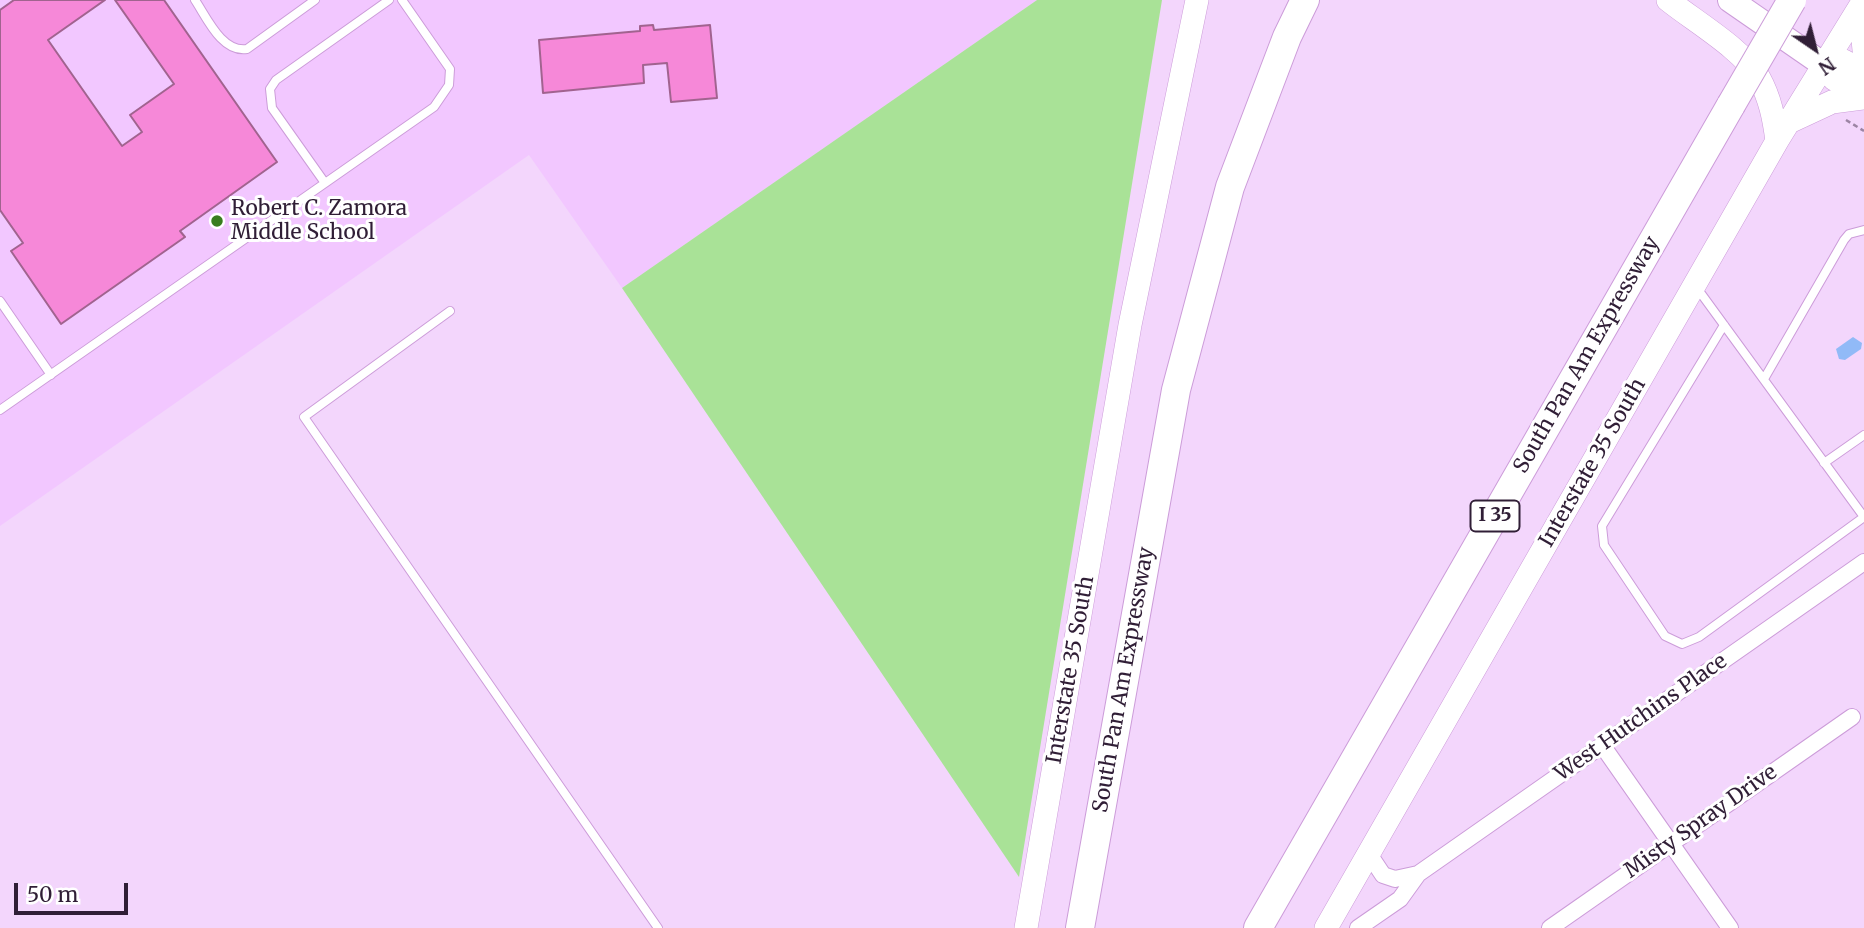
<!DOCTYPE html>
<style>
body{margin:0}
#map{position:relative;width:1864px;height:928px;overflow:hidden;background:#f3d6fc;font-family:Merriweather,serif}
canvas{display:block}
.north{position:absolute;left:1780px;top:14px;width:70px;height:70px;-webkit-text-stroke:5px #fff;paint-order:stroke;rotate:145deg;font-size:19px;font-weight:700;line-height:28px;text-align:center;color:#301e36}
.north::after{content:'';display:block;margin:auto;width:24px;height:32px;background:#301e36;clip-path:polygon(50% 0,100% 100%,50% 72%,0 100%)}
.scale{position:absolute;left:14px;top:883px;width:114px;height:32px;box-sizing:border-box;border:4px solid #301e36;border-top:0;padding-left:9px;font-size:21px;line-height:24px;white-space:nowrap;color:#301e36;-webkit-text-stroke:5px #fff;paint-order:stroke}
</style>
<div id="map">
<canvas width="1864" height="928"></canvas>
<div class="north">N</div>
<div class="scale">50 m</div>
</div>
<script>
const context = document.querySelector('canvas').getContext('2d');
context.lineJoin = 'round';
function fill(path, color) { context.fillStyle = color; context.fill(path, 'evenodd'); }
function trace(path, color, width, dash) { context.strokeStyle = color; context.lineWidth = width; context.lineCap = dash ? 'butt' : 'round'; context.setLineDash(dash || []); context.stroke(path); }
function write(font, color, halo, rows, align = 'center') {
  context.font = font + ' Merriweather,serif'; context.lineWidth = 6; context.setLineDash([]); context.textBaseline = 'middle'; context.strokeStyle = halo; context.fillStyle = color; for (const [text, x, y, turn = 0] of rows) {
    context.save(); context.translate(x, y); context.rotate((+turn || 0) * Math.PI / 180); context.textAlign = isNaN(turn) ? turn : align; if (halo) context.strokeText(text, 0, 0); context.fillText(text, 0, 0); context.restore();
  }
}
const built = new Path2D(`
 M0 0H1037L622 288 529 155 0 526Z`);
const green = new Path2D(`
 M1037 0H1162L1019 877 622 288Z`);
const water = new Path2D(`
 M1853 337 1862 343 1861 349 1845 360 1839 359 1836 349Z`);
const building = new Path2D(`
 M14 0H105L48 40 122 146 142 132 130 115 174 84 115 0H164L277 162 180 231 185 237 61 324 11 251 23 243 0 210V10Z
 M653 25 654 30 710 25 717 98 671 102 667 63 643 65 644 83 543 93 539 40 640 31V26Z`);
const path = new Path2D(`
 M1846 120 1864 131`);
const lane = new Path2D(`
 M195 0C207 18 222 53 247 49L315 0
 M325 183 272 108 270 89 276 80 389 0
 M1697 288 1864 517
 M0 301 51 375
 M450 311 304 417 658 928
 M1724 325 1602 526 1604 545 1665 636 1682 644 1699 637 1864 517
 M1764 379 1844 240 1849 234 1864 230
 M0 410 434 107 449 85 450 69 402 0
 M1824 463 1864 435`);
const street = new Path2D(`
 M1602 745 1730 928
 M1369 854 1383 875 1395 879 1418 874
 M1358 928 1400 899 1418 874 1864 562
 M1550 928 1852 717`);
const secondary = new Path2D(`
 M1668 0C1694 21 1744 50 1759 78 1770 98 1774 118 1777 141
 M1860 7 1864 50
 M1824 65 1834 79 1864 96
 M1824 65 1844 61 1864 72
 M1789 122 1832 102 1864 98
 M1026 928 1130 325 1197 0
 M1326 928 1777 141 1864 0`);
const primary = new Path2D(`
 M1730 0 1824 65`);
const highway = new Path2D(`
 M1080 928 1176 390 1230 187 1287 37 1305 0
 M1258 928 1731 105`);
const highwayBridge = new Path2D(`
 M1731 105 1792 0`);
const markers = [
 [217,221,7,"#397d1f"]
];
const shields = [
 [1495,516,49]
];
const shieldNames = [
 ["I 35",1495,516]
];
const poiNames = [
 ["Robert C. Zamora",231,209],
 ["Middle School",231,233]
];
const streetNames = [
 ["South Pan Am Expressway",1587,355,-60],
 ["Interstate 35 South",1593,463,-60],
 ["Interstate 35 South",1071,670,-80],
 ["South Pan Am Expressway",1124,680,-80],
 ["West Hutchins Place",1641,718,-35],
 ["Misty Spray Drive",1701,822,-35]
];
fill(built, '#f2c7ff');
fill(green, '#a9e297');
fill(water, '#91baf7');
fill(building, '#f688d8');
trace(building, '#a1638f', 2);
trace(lane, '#cc9cd9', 10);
trace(street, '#cc9cd9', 18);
trace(secondary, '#cc9cd9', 24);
trace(primary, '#cc9cd9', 26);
trace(highway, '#cc9cd9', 30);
trace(path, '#9c84a4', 2.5, [5, 3.5]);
trace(lane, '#fff', 8);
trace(street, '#fff', 16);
trace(secondary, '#fff', 23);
trace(primary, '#fff', 24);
trace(highway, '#fff', 28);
trace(highwayBridge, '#cc9cd9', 30, []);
trace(highwayBridge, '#fff', 28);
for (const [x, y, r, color] of markers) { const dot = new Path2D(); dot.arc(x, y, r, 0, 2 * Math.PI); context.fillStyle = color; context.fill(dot); trace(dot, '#fff', 2.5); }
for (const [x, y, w] of shields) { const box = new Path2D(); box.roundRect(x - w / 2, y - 15.5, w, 31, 5); context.fillStyle = '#fff'; context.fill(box); trace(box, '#301e36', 2); }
write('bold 19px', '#301e36', null, shieldNames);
write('21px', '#301e36', '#fff', poiNames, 'left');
write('21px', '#301e36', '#fff', streetNames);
</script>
